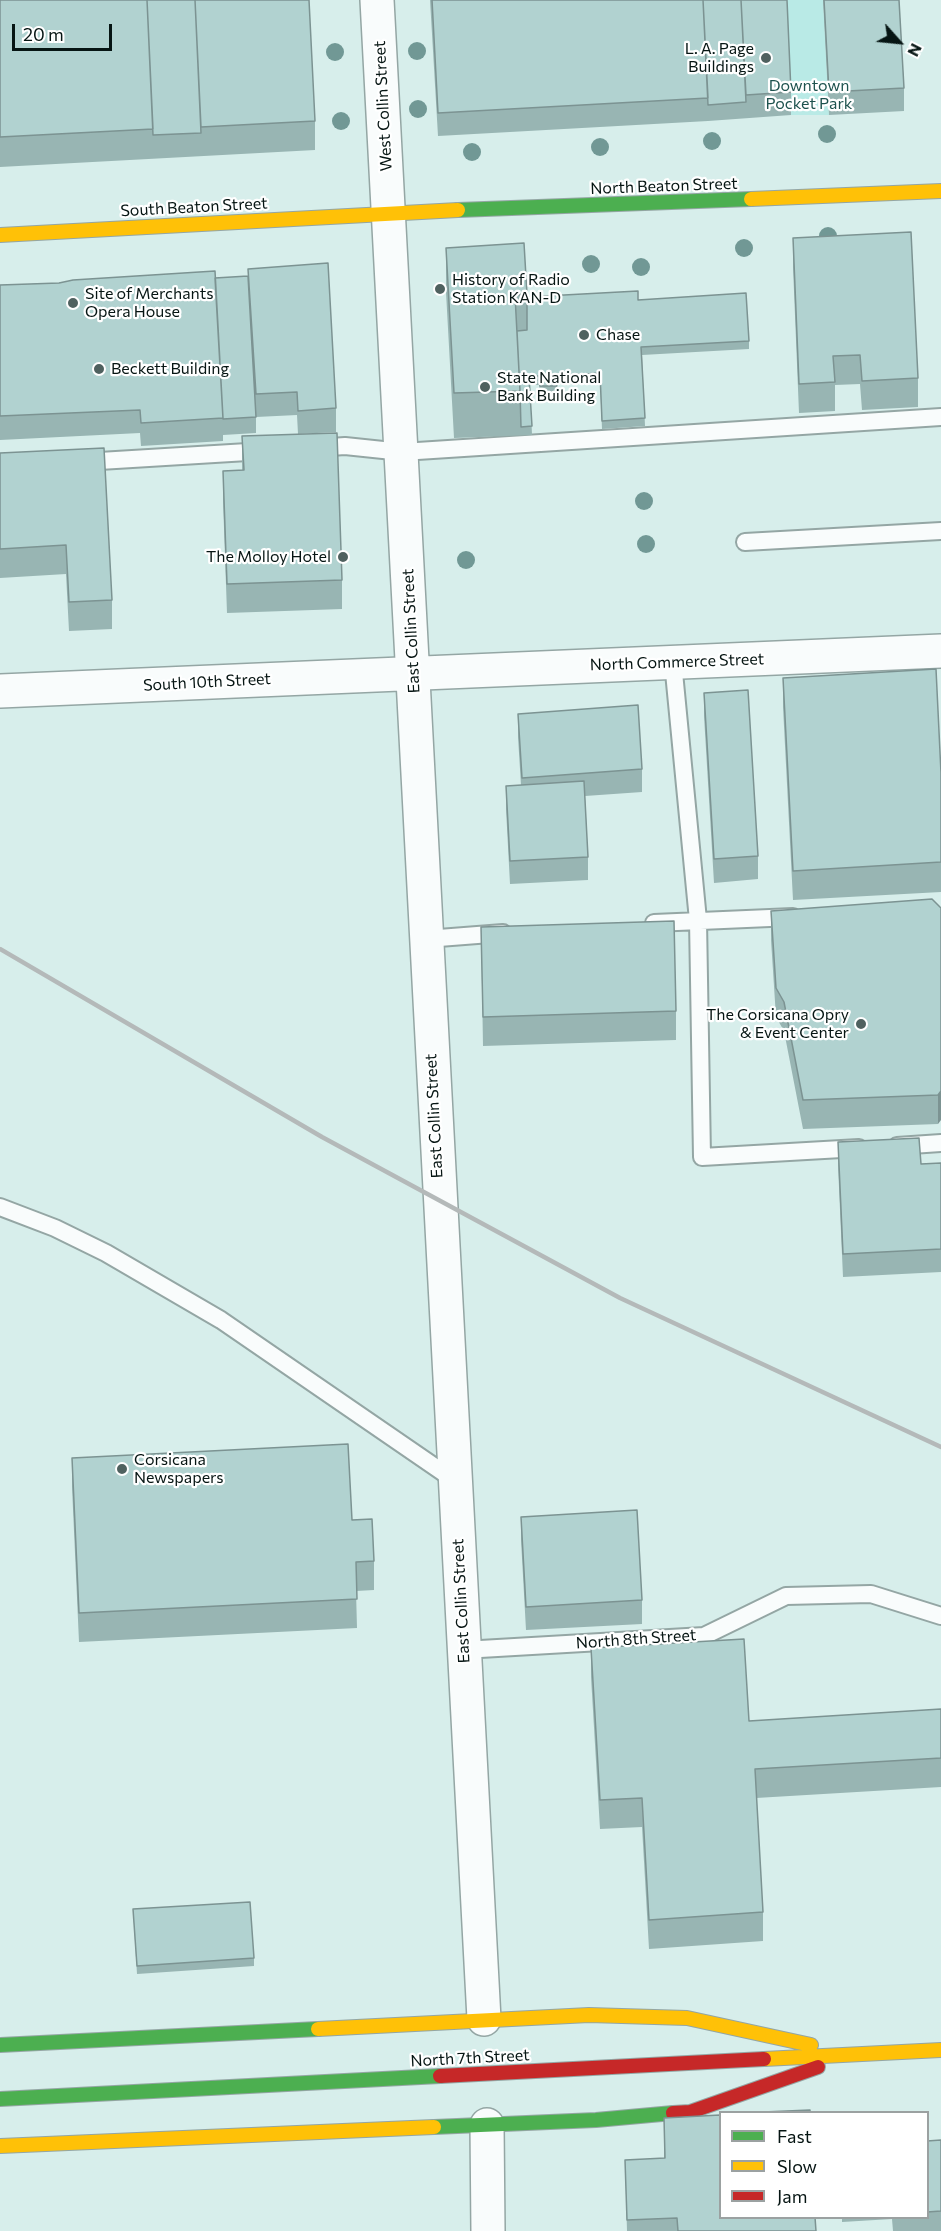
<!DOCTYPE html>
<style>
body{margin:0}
#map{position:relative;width:941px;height:2231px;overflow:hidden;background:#d7eeeb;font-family:Commissioner,sans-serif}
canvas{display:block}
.legend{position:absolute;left:719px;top:2111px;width:210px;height:108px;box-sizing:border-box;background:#fff;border:2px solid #9ba1a1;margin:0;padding:8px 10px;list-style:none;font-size:18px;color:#061513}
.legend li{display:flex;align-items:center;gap:12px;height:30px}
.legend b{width:30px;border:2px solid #9ba1a1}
.north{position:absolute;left:869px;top:12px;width:60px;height:60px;-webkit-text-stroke:4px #fff;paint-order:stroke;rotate:117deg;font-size:16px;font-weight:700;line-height:24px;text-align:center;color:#061513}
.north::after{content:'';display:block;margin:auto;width:21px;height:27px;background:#061513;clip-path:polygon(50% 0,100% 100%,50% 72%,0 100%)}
.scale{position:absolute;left:12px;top:24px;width:100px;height:27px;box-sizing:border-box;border:3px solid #061513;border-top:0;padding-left:8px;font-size:18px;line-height:21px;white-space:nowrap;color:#061513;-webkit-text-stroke:4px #fff;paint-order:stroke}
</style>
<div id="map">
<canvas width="941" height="2231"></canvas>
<ul class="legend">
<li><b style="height:8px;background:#4caf50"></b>Fast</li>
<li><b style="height:8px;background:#ffc107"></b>Slow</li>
<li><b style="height:8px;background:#c62828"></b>Jam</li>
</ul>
<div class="north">N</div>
<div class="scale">20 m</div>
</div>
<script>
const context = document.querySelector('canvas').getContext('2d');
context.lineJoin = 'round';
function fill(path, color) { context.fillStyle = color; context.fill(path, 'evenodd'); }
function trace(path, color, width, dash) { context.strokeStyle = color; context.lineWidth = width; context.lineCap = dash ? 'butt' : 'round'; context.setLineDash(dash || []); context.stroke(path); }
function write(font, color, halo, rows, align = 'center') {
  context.font = font + ' Commissioner,sans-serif'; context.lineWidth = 4.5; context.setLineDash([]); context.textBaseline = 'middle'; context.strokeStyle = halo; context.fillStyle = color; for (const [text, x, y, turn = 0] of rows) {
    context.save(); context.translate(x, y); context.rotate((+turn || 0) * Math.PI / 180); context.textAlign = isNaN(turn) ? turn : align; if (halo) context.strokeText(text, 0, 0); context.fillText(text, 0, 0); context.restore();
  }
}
const green = new Path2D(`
 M786 0H823L829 115H791Z`);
const lane = new Path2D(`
 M316 448 345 446 402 452 941 417
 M83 462 264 451
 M745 542 941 531
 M673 662 698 920 702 1157 859 1148
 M654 923 793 917
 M426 939 503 933
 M897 1146 941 1143
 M0 1207 55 1228 106 1253 221 1320 454 1480
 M463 1650 704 1636 786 1596 871 1594 941 1616`);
const street = new Path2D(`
 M377 0 484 2019
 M0 691 941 651
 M487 2125 488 2231`);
const fast = new Path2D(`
 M458 210 751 199
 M0 2045 318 2029
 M0 2099 440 2076
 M434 2127 596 2120 673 2113`);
const slow = new Path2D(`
 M751 199 941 191
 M0 235 458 210
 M318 2029 589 2015 687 2018 811 2045
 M764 2059 941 2050
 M0 2146 434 2127`);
const jam = new Path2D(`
 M440 2076 764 2059
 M673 2113 690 2112 818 2067`);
const rail = new Path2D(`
 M0 949 322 1137 620 1298 941 1447`);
const trees = [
 [417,51],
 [335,52],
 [418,109],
 [341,121],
 [827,134],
 [712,141],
 [600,147],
 [472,152],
 [828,236],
 [744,248],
 [591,264],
 [641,267],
 [644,501],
 [646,544],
 [466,560]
];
const wall = new Path2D(`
 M0 0 315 121V150L0 167Z
 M430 0H787L791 92V115L708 121 438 136Z
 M823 0H899L904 88V111L829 115Z
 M793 238 918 378V407L862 410 860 384 835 385V411L799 413 793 267Z
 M524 243 527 297 638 300 749 341V349L642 355 645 426 602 429 600 381 557 384V394L540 395 539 385H530L532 435 454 438 446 292V248Z
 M215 278 336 408V432L298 434 297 415 256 417V433L223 435V441L141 446 140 433 0 440V285Z
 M242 436 342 580V609L227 613 223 500V471L242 470Z
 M0 453 112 600V629L69 631 66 574 0 578Z
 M783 678 941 773V892L793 900 783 707Z
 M704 693 758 856V879L714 883 704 716Z
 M518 714 642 769V792L585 796 588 857V880L510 884 506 809V786L521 785 518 737Z
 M941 908 938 1124 803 1129 784 1031 776 1017 771 940V911Z
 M481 927 676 1011V1040L483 1046Z
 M838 1142 921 1164 941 1163V1272L843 1277 838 1165Z
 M72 1458 352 1520 374 1561V1590L356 1591 357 1628 79 1642 72 1487Z
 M521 1517 642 1600V1624L526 1630 521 1540Z
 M591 1648 749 1721 941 1709V1787L756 1798 763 1912V1941L649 1949 642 1827 600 1829 591 1677Z
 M133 1909 254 1958V1966L137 1974Z
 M664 2118 816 2231H627L625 2160 664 2158Z
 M941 2140V2231H893L892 2219 842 2222V2217H927V2141Z`);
const shadedWall = new Path2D(`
 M941 1091V1120L938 1124V1095Z`);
const building = new Path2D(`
 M0 0H147L153 129 0 137Z
 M147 0H195L201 133 153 135Z
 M195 0H309L315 121 201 127Z
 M432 0H703L708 98 438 113Z
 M703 0H741L746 102 708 105Z
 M741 0H787L791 92 746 95Z
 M824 0H899L904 88 829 92Z
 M911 232 918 378 862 381 860 355 833 356 835 382 799 384 793 238Z
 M524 243 527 294 515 295 520 391 454 393 446 248Z
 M328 263 336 408 298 411 297 392 256 394 248 269Z
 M215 271 223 418 141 423 140 410 0 416V285L59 283 73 280Z
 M248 276 256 417 223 419 215 278Z
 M638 291V300L746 293 749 341 641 347 645 418 602 421 600 373 557 376V386H540L539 376 529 377 532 426 521 427 520 391 517 331 527 330V297Z
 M337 433 342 580 227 584 223 471 244 470 242 436Z
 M104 448 112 600 69 602 66 545 0 549V453Z
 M936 669 941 773V862L793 871 783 678Z
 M748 690 758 856 714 859 704 693Z
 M638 705 642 769 522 778 518 714Z
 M584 781 588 857 510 861 506 786Z
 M932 899 941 908V1091L938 1095 803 1100 784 1002 776 988 771 911Z
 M674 921 676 1011 483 1017 481 927Z
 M919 1138 921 1164 941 1163V1249L843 1254 838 1142Z
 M348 1444 352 1520 372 1519 374 1561 356 1562 357 1599 79 1613 72 1458Z
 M637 1510 642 1600 526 1607 521 1517Z
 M744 1639 749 1721 941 1709V1758L755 1769 763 1912 649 1920 642 1798 600 1800 591 1648Z
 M250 1902 254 1958 137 1966 133 1909Z
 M810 2110V2112H763Z
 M720 2115V2217H815L816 2231H678L677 2218 627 2220 625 2160 665 2158 664 2118Z
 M941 2140V2211L927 2212V2141Z`);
const markers = [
 [766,58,6,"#4f615f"],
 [440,289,6,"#4f615f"],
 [73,303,6,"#4f615f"],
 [584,335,6,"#4f615f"],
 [99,369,6,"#4f615f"],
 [485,387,6,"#4f615f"],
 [343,557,6,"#4f615f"],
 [861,1024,6,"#4f615f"],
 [122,1469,6,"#4f615f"]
];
const poiNames = [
 ["L. A. Page",754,49,"right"],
 ["Buildings",754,67,"right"],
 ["History of Radio",452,280],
 ["Station KAN-D",452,298],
 ["Site of Merchants",85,294],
 ["Opera House",85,312],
 ["Chase",596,335],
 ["Beckett Building",111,369],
 ["State National",497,378],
 ["Bank Building",497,396],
 ["The Molloy Hotel",331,557,"right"],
 ["The Corsicana Opry",849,1015,"right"],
 ["& Event Center",849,1033,"right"],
 ["Corsicana",134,1460],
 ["Newspapers",134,1478]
];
const parkNames = [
 ["Downtown",809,86],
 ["Pocket Park",809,104]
];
const streetNames = [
 ["West Collin Street",383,106,-93],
 ["North Beaton Street",664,186,-2],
 ["South Beaton Street",194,207,-3],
 ["East Collin Street",411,631,-93],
 ["North Commerce Street",677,662,-2],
 ["South 10th Street",207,682,-3],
 ["East Collin Street",434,1116,-93],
 ["East Collin Street",461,1601,-93],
 ["North 8th Street",636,1639,-4],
 ["North 7th Street",470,2058,-3]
];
fill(green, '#b9eae6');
trace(lane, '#94a6a4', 20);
trace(street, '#94a6a4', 36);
trace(fast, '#94a6a4', 16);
trace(slow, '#94a6a4', 16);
trace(jam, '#94a6a4', 16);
trace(lane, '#f9fcfc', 16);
trace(street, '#f9fcfc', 33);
trace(fast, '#4caf50', 14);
trace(slow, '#ffc107', 14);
trace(jam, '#c62828', 14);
trace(rail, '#b4b9b9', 4.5);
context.fillStyle = '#719895';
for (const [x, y] of trees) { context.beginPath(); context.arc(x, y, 9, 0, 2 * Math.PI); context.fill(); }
fill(wall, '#98b5b3');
fill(shadedWall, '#7c9392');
fill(building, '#b1d2d0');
trace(building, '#7c9392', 1.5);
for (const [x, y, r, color] of markers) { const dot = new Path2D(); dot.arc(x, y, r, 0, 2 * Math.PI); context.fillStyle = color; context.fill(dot); trace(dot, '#fff', 2); }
write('16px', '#061513', '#fff', poiNames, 'left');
write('16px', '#1d524e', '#fff', parkNames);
write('16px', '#061513', '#fff', streetNames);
</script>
